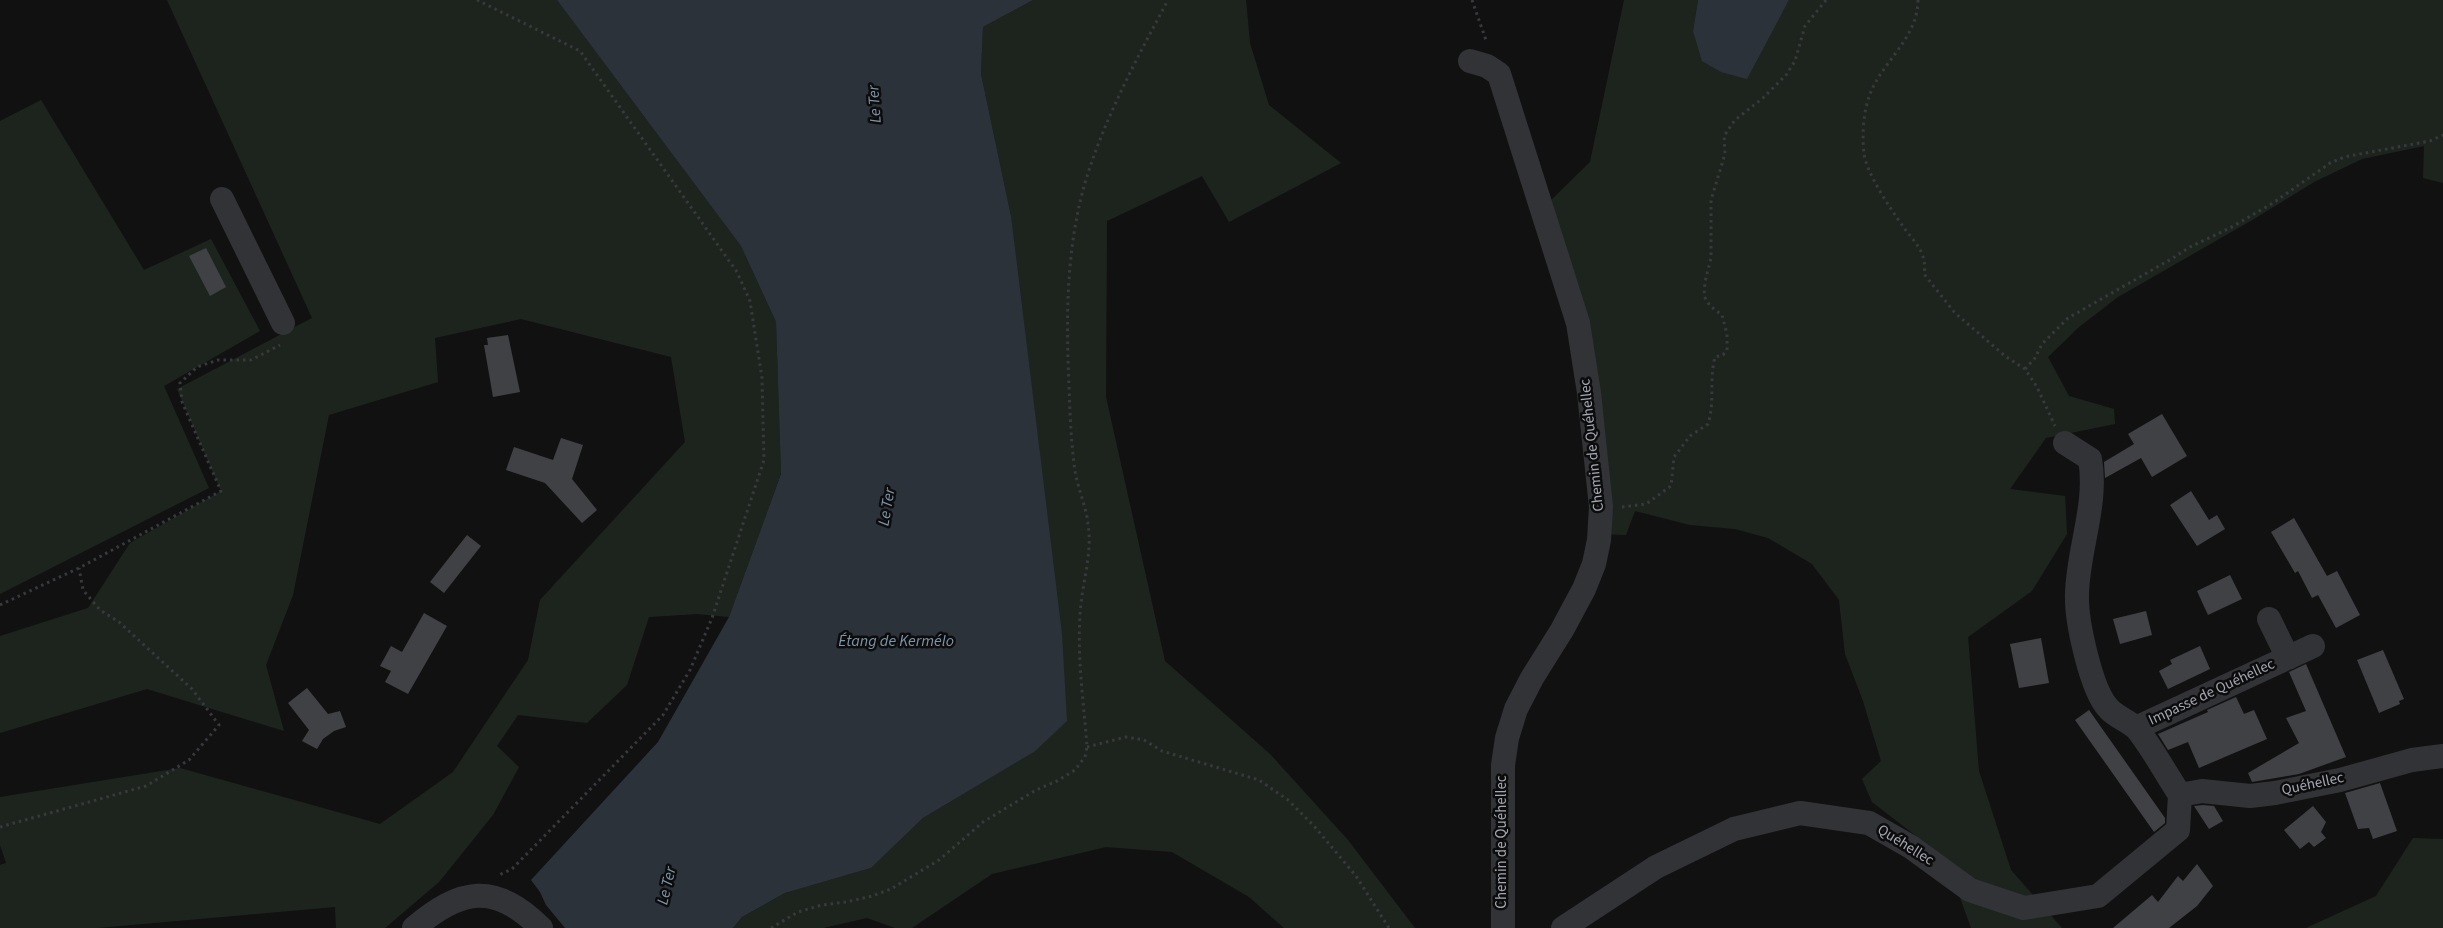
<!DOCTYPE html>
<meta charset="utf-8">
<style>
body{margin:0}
canvas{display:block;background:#111112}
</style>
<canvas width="2443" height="928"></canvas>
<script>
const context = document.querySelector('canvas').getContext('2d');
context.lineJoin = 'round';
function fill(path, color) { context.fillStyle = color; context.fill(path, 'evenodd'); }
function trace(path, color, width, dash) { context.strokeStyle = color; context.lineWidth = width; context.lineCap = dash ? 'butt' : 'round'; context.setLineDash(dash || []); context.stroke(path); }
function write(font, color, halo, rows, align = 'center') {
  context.font = font + ' "Source Sans 3",sans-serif'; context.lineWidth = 5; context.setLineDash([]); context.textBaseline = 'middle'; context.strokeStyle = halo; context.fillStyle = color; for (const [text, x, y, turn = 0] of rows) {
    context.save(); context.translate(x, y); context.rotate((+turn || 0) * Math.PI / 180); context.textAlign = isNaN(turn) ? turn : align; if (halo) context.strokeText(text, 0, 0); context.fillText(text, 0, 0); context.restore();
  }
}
const green = new Path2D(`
 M167 0H557L741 246 776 322 781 474 729 617 697 614 649 617 627 685 587 723 518 715 497 746 519 767 493 815 439 882 385 928H336L335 907 97 928H0V865L6 863 0 845V797L180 768 380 824 453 772 528 660 540 600 685 442 671 357 521 319 435 338 438 382 329 415 293 595 266 665 284 731 147 689 0 733V636L88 608 130 543 221 491 177 389 312 318Z
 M1033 0H1246L1250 43 1269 105 1341 163 1229 222 1202 176 1107 221 1106 397 1165 661 1270 754 1348 840 1415 928H1284L1249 897 1172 852 1106 847 992 874 912 928H895L867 918 823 928H733L742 917 785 893 871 868 923 818 1034 752 1011 216 981 74 983 27Z
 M1624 0H1698L1693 31 1746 78 1789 0H2443V183L2423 178 2424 146 2362 159 2314 182 2254 219 2118 297 2079 327 2048 357 2069 396 2114 409 2115 424 2046 438 2010 489 2065 496 2067 534 2032 591 1968 637 1979 771 2011 870 2062 928H1971L1946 859 1872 802 1862 779 1881 761 1863 701 1845 654 1839 600 1812 564 1768 538 1735 529 1690 525 1635 511 1626 535 1602 534 1589 393 1539 212 1590 162Z
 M41 100 144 270 211 239 260 331 164 386 209 488 0 594V121Z
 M2413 838 2443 839V928H2306L2376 896Z`);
const water = new Path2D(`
 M557 0H1033L983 27 981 74 1011 216 1062 634 1067 721 1034 752 923 818 871 868 785 893 742 917 733 928H565L546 905 540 892 531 880 658 742 729 617 781 474 776 322 741 246Z
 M1698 0H1789L1747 79 1721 72 1702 61 1693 31Z`);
const building = new Path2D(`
 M206 248 226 287 210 296 189 256Z
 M508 335 520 392 493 397 484 345H488L487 338Z
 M2162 414 2187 456 2152 477 2141 458 2105 478 2104 462 2134 444 2128 434Z
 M561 438 583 445 572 479 597 510 582 523 545 483 506 470 514 447 553 460Z
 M2191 491 2209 520 2217 515 2225 529 2197 546 2170 505Z
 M2294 518 2327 576 2337 571 2360 615 2336 628 2318 595 2312 598 2298 571 2295 573 2271 532Z
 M467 535 481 546 444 593 430 582Z
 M2230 575 2242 599 2208 615 2197 591Z
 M2146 611 2152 635 2120 644 2113 619Z
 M424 613 447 626 408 694 385 682 391 671 380 666 391 646 402 652Z
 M2041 638 2049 683 2019 688 2010 644Z
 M2200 646 2210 669 2168 689 2159 671 2172 664 2170 660Z
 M2383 650 2404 699 2399 701 2400 704 2379 713 2357 660Z
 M2306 664 2346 757 2299 774 2252 782 2248 773 2299 743 2286 718 2306 711 2289 672Z
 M307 688 328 714 340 711 346 727 334 731 323 739 317 749 302 741 309 730 288 703Z
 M2236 697 2244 714 2254 710 2267 739 2199 768 2188 742 2168 750 2158 734 2208 712 2207 710Z
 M2089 710 2165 818V823L2154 832 2075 720Z
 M2380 783 2397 831 2373 839 2369 828 2358 829 2345 793Z
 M2203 805 2214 806 2223 821 2209 829 2194 806Z
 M2313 806 2326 822 2321 832 2326 838 2314 847 2309 842 2300 849 2284 830Z
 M2197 864 2213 886 2197 906 2169 928H2113L2152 895 2158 902 2178 876 2183 881Z`);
const path = new Path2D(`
 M477 0 580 51 737 272 750 301 762 378 764 460 712 618 690 670 663 715 512 869 499 875
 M1472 0 1487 43
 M1918 0C1918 39 1880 63 1869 97 1863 114 1862 137 1864 154 1867 174 1890 208 1902 225 1913 241 1928 252 1924 274L1955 313 2005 356 2025 369 2037 387 2055 426
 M2025 369 2035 358 2042 344 2068 318 2173 258 2190 247 2230 228 2273 203 2330 163 2344 157 2430 141 2443 135
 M1622 507 1646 504 1671 486 1674 457 1690 436 1708 424C1715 402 1709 379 1715 357L1723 355 1727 350V334L1722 315 1710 306 1704 296 1705 282 1711 258V200L1725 154 1724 136 1735 120 1763 98 1786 75 1795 61 1805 26 1826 0
 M0 605 79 568 221 491 182 402 180 383 197 367 218 360H251L280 345
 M1087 747 1126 737 1144 740 1162 751 1259 780 1288 800 1314 826 1356 876 1389 928
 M0 827 146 786 189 760 219 725 192 689 119 622 100 610 83 590 79 568
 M771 928 798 912 822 905 846 902 872 896 891 889 939 860 983 822 1036 790 1057 781 1075 770 1085 757 1087 747C1084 704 1077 659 1080 616 1081 586 1093 554 1088 524 1086 506 1078 489 1075 471 1071 443 1070 414 1069 386 1066 318 1066 249 1085 183 1104 119 1137 58 1168 0`);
const minor = new Path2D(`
 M1470 61 1487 66 1499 74 1578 323 1589 393 1601 507 1599 540 1594 564 1584 589 1562 630 1532 678 1516 709 1507 738 1503 765V928
 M222 199 283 323
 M2065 443 2090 459C2098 505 2078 548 2077 594 2076 620 2091 691 2109 709 2116 717 2129 721 2137 729 2153 749 2166 774 2180 795
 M2269 619 2288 658
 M2136 728 2313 646
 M414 928C461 888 495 882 541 928
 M1563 928 1656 867 1734 829 1800 813 1869 823 1911 847 1970 890 2024 908 2098 896 2178 830 2180 795 2202 791 2250 796 2275 793 2340 780 2412 760 2443 756`);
const streetNames = [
 ["Chemin de Quéhellec",1593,445,-96],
 ["Impasse de Quéhellec",2212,693,-25],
 ["Quéhellec",2313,785,-12],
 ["Chemin de Quéhellec",1503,842,-90],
 ["Quéhellec",1905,846,32]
];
const waterNames = [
 ["Le Ter",876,104,-94],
 ["Le Ter",888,507,-80],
 ["Étang de Kermélo",896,642],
 ["Le Ter",668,886,-77]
];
fill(green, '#1d241e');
fill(water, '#2c3239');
fill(building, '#404145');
trace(path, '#38393d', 3, [2.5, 4]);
trace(minor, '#323336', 24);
write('15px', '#a4a7b1', '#0c0c0d', streetNames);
write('italic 16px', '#7e94a8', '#0c0c0d', waterNames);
</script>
